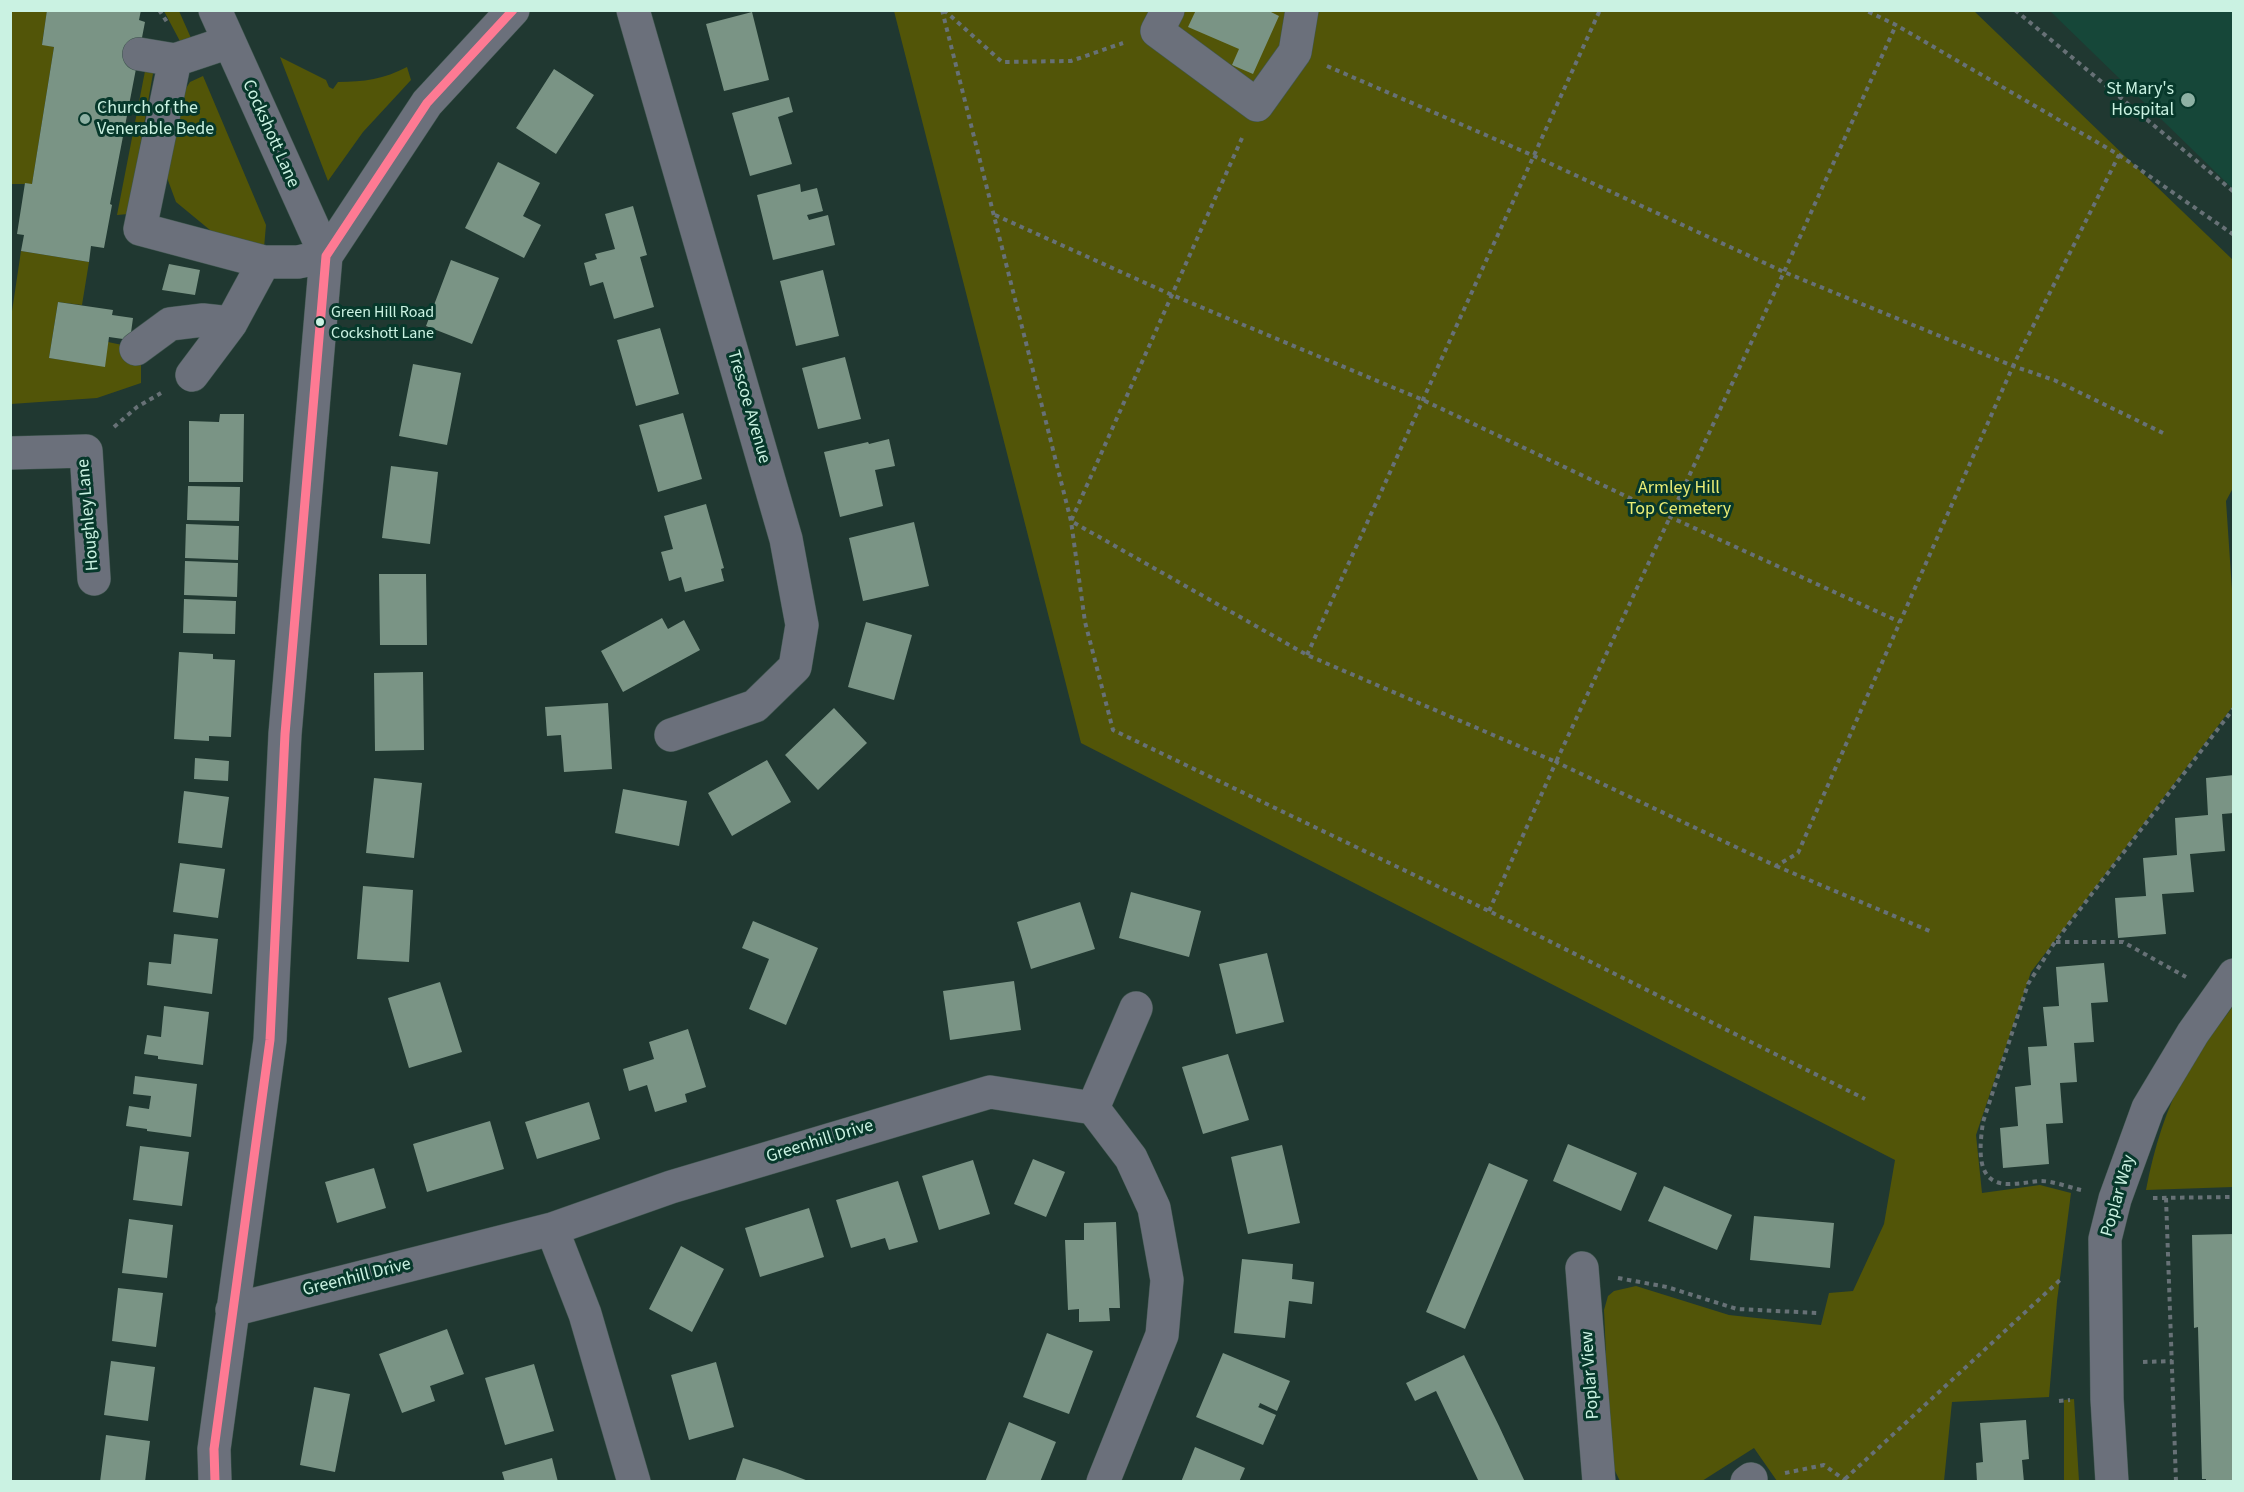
<!DOCTYPE html>
<style>
body{margin:0}
#map{position:relative;width:2244px;height:1492px;overflow:hidden;background:#203831;font-family:"Source Sans 3",sans-serif}
canvas{display:block}
.frame{position:absolute;inset:0;border:12px solid #caf2e2;pointer-events:none}
</style>
<div id="map">
<canvas width="2244" height="1492"></canvas>
<div class="frame"></div>
</div>
<script>
const context = document.querySelector('canvas').getContext('2d');
context.lineJoin = 'round';
function fill(path, color) { context.fillStyle = color; context.fill(path, 'evenodd'); }
function trace(path, color, width, dash) { context.strokeStyle = color; context.lineWidth = width; context.lineCap = dash ? 'butt' : 'round'; context.setLineDash(dash || []); context.stroke(path); }
function write(font, color, halo, rows, align = 'center') {
  context.font = font + ' "Source Sans 3",sans-serif'; context.lineWidth = 6; context.setLineDash([]); context.textBaseline = 'middle'; context.strokeStyle = halo; context.fillStyle = color; for (const [text, x, y, turn = 0] of rows) {
    context.save(); context.translate(x, y); context.rotate((+turn || 0) * Math.PI / 180); context.textAlign = isNaN(turn) ? turn : align; if (halo) context.strokeText(text, 0, 0); context.fillText(text, 0, 0); context.restore();
  }
}
const built = new Path2D(`
 M2050 11H2233V189Z`);
const green = new Path2D(`
 M11 11H47L42 44 54 47 32 184H11Z
 M164 11H179L195 47H183Z
 M894 11H1974L2233 260 2234 486 2226 501 2233 605V706L2031 972 1976 1135 1982 1193 2040 1185 2071 1193 2057 1301 2049 1397 1952 1402 1944 1481H1777L1754 1448 1702 1481H1620L1615 1471 1610 1448 1604 1310 1608 1296 1614 1291 1636 1286 1729 1315 1821 1325 1829 1293 1853 1291 1884 1224 1895 1160 1081 743Z
 M280 57 326 80 329 87 333 89 338 82C364 82 384 79 407 67L411 80 363 132 328 181Z
 M146 66 154 68 128 214 117 215Z
 M203 76 266 225 264 248 216 235 176 202 166 175 183 93 190 82Z
 M21 251 89 262 82 305 58 302 49 358 104 366 108 342 127 346 141 362V383L97 398 11 404V318Z
 M2233 1006V1187L2146 1190C2154 1148 2166 1108 2187 1071 2200 1048 2218 1027 2233 1006Z
 M2074 1399 2079 1481H2064V1400Z`);
const building = new Path2D(`
 M47 10H141L139 20 145 22 110 204 112 205 104 248 91 246 89 262 21 251 24 235 17 234 25 183 32 184 54 47 42 45Z
 M1196 10H1267L1279 16 1253 74 1232 65 1239 49 1188 27Z
 M752 12 769 80 724 91 706 24Z
 M554 69 594 95 556 154 516 128Z
 M789 97 793 112 778 117 792 164 750 176 732 113Z
 M498 162 540 183 523 216 541 225 524 258 465 228Z
 M800 184 801 192 817 188 823 211 807 215 809 220 828 215 835 245 773 260 757 195Z
 M633 206 647 255 640 257 654 307 614 319 603 282 590 286 584 263 597 259 595 254 615 249 605 214Z
 M451 260 499 278 472 344 426 326Z
 M169 264 200 270 195 295 162 290Z
 M823 270 839 336 796 346 780 281Z
 M58 302 113 310 112 315 133 318 130 340 109 337 105 367 49 358Z
 M660 328 679 394 636 406 617 340Z
 M845 357 861 419 818 429 802 368Z
 M413 364 461 373 447 445 399 436Z
 M683 413 702 479 658 492 639 425Z
 M220 414H244L243 482H189V421L219 422Z
 M889 439 895 466 875 470 883 506 840 517 824 452 868 442 869 444Z
 M391 466 438 472 430 544 382 538Z
 M188 486 240 487 239 521 187 520Z
 M706 504 724 568 721 569 724 581 685 592 681 577 669 581 661 552 673 549 664 516Z
 M914 522 929 586 863 601 849 538Z
 M186 524 239 526 238 560 185 558Z
 M185 561 238 563 237 597 184 595Z
 M379 574H426L427 645H380Z
 M184 599 236 601 235 634 183 633Z
 M662 618 668 629 684 620 700 650 623 692 601 651Z
 M866 622 912 635 894 700 848 687Z
 M179 652 213 654V659L235 660 231 737 209 736V741L174 739Z
 M423 672 424 750 375 751 374 673Z
 M608 703 612 769 564 772 561 735 547 736 545 707Z
 M834 708 867 743 818 790 785 755Z
 M195 758 229 761 228 781 194 779Z
 M767 760 791 802 732 836 708 793Z
 M2234 775V813L2222 814 2225 851 2190 854 2194 892 2162 894 2166 934 2118 938 2115 898 2146 896 2143 858 2177 855 2175 818 2208 815 2206 778Z
 M374 778 422 783 414 858 366 853Z
 M623 789 687 801 679 846 615 833Z
 M184 791 229 797 222 848 178 843Z
 M180 863 225 869 218 918 173 912Z
 M363 886 413 890 409 962 357 959Z
 M1131 892 1201 911 1189 957 1119 938Z
 M1080 902 1095 949 1031 969 1017 922Z
 M753 921 818 948 786 1025 749 1009 769 959 742 948Z
 M174 934 218 939 212 994 147 985 149 962 171 964Z
 M1267 953 1284 1022 1236 1034 1219 964Z
 M2104 963 2108 1002 2091 1003 2094 1042 2074 1043 2077 1082 2060 1083 2063 1123 2046 1124 2049 1164 2003 1168 2000 1128 2018 1126 2015 1087 2031 1085 2028 1047 2047 1046 2043 1007 2059 1006 2056 967Z
 M1014 981 1021 1030 950 1040 943 991Z
 M440 982 462 1052 409 1068 388 998Z
 M164 1006 209 1012 203 1065 158 1059V1056L144 1054 147 1035 161 1037Z
 M688 1029 706 1087 685 1094 687 1102 655 1112 647 1085 629 1091 623 1069 654 1059 649 1042Z
 M1228 1054 1249 1120 1203 1134 1182 1067Z
 M135 1076 197 1084 191 1137 147 1131V1129L126 1126 129 1106 149 1109 151 1096 133 1094Z
 M589 1102 600 1139 537 1159 525 1122Z
 M490 1121 504 1169 427 1192 413 1144Z
 M1568 1144 1637 1173 1621 1211 1553 1181Z
 M1282 1145 1300 1223 1248 1234 1231 1157Z
 M140 1146 189 1152 182 1206 133 1200Z
 M1033 1159 1065 1172 1046 1217 1014 1204Z
 M973 1160 990 1214 939 1230 922 1176Z
 M1489 1163 1528 1180 1465 1329 1426 1312Z
 M374 1168 386 1208 337 1223 325 1182Z
 M898 1181 918 1242 889 1250 885 1238 851 1248 836 1200Z
 M1664 1186 1732 1215 1717 1250 1648 1221Z
 M809 1208 824 1257 760 1277 745 1228Z
 M1754 1216 1834 1223 1830 1268 1750 1260Z
 M129 1219 173 1225 167 1278 122 1273Z
 M1116 1222 1120 1308H1109L1110 1321 1079 1322V1309L1068 1310 1065 1240H1084V1223Z
 M2234 1234V1482H2206V1479H2202L2198 1327 2194 1328 2192 1235Z
 M681 1246 724 1269 692 1332 649 1309Z
 M1242 1259 1293 1264 1292 1279 1314 1282 1312 1304 1289 1301 1285 1338 1234 1333Z
 M118 1288 163 1293 156 1347 112 1341Z
 M447 1329 464 1374 430 1386 435 1401 402 1413 379 1354Z
 M1047 1333 1093 1351 1069 1414 1023 1397Z
 M1223 1353 1290 1381 1277 1411 1260 1403 1259 1406 1258 1407 1276 1415 1263 1445 1196 1417Z
 M1464 1355 1499 1426 1525 1482H1479L1436 1391 1415 1401 1406 1383Z
 M111 1361 155 1367 148 1421 104 1415Z
 M716 1362 734 1427 689 1440 671 1375Z
 M534 1364 554 1431 505 1445 485 1378Z
 M314 1387 350 1394 335 1472 300 1465Z
 M2026 1420 2029 1459 2022 1460 2024 1482H1977L1976 1463 1983 1462 1980 1423Z
 M1009 1422 1056 1442 1040 1482H985Z
 M106 1435 150 1441 145 1482H100Z
 M1195 1447 1245 1468 1239 1482H1181Z
 M552 1458 558 1482H505L502 1472Z
 M743 1458 777 1469 811 1482H735Z`);
const path = new Path2D(`
 M159 10 167 22
 M942 10 1071 521 1085 622 1113 730 1489 911 1865 1099
 M944 10 1002 62 1071 61 1123 43
 M2015 10 2234 192
 M1327 66 1534 156 1784 272 2013 366 2054 380 2163 433
 M1242 138 1071 521 1307 655 1556 762 1784 272 1896 25
 M2119 155 2234 235
 M995 215 1172 295 1423 400 1670 517 1900 622
 M114 427 137 407 161 393
 M1307 655 1600 10
 M1776 866 1932 932
 M1489 911 1556 762 1776 866 1798 853 2013 366 2119 155 1896 25 1865 10
 M2056 942H2123L2186 977
 M2081 1190C2068 1187 2053 1181 2040 1181 2029 1182 2019 1184 2008 1184 1974 1184 1980 1145 1983 1122L2028 984 2055 942 2234 708
 M2153 1198 2234 1197
 M2166 1198 2176 1482
 M1618 1278 1667 1287 1737 1309 1817 1313
 M2143 1362 2172 1361
 M2059 1401 2070 1400
 M1785 1473 1824 1465 1846 1481
 M1845 1479 2060 1280`);
const minor = new Path2D(`
 M215 10 326 256 298 262H264L140 229 175 60 229 42
 M633 10 786 539 802 625 795 667 755 706 671 735
 M1168 10 1157 31 1257 105 1295 52 1302 10
 M139 54 175 60
 M136 349 170 324 203 320 231 323
 M192 375 231 323 264 262
 M10 453 86 451 94 579
 M1093 1108 1136 1008
 M552 1229 585 1314 634 1482
 M1582 1268 1599 1482
 M232 1310 552 1229 671 1187 990 1092 1093 1108 1131 1158 1154 1208 1167 1280 1162 1335 1103 1482
 M215 1482 214 1449 270 1040 285 734 326 256 427 103 513 10
 M1747 1482 1751 1479
 M2112 1482 2107 1399 2105 1239 2115 1199 2148 1108 2193 1033 2234 975`);
const bus1 = new Path2D(`
 M215 1482 214 1449 270 1040 285 734 326 256 427 103 513 10`);
const markers = [
 [2188,100,8,"#8eb1a4"],
 [85,119,6,"#8eb1a4"],
 [320,322,5,"#caf2e2"]
];
const busNames = [
 ["Green Hill Road",331,313],
 ["Cockshott Lane",331,334]
];
const poiNames = [
 ["St Mary's",2174,90],
 ["Hospital",2174,111],
 ["Church of the",97,109,"left"],
 ["Venerable Bede",97,130,"left"]
];
const streetNames = [
 ["Cockshott Lane",270,134,66],
 ["Trescoe Avenue",748,407,74],
 ["Houghley Lane",89,515,-95],
 ["Greenhill Drive",820,1142,-17],
 ["Poplar Way",2119,1196,-74],
 ["Greenhill Drive",357,1278,-14],
 ["Poplar View",1591,1375,-94]
];
const parkNames = [
 ["Armley Hill",1679,489],
 ["Top Cemetery",1679,510]
];
fill(built, '#164739');
fill(green, '#525508');
fill(building, '#7a9485');
trace(minor, '#405750', 34);
trace(path, '#677176', 4, [4.5, 4.5]);
trace(minor, '#6b707b', 33);
trace(bus1, '#fe7a93', 9);
for (const [x, y, r, color] of markers) { const dot = new Path2D(); dot.arc(x, y, r, 0, 2 * Math.PI); context.fillStyle = color; context.fill(dot); trace(dot, '#07382b', 2); }
write('16px', '#caf2e2', '#07382b', busNames, 'left');
write('18px', '#caf2e2', '#07382b', poiNames, 'right');
write('18px', '#caf2e2', '#07382b', streetNames);
write('18px', '#eaed75', '#07382b', parkNames);
</script>
